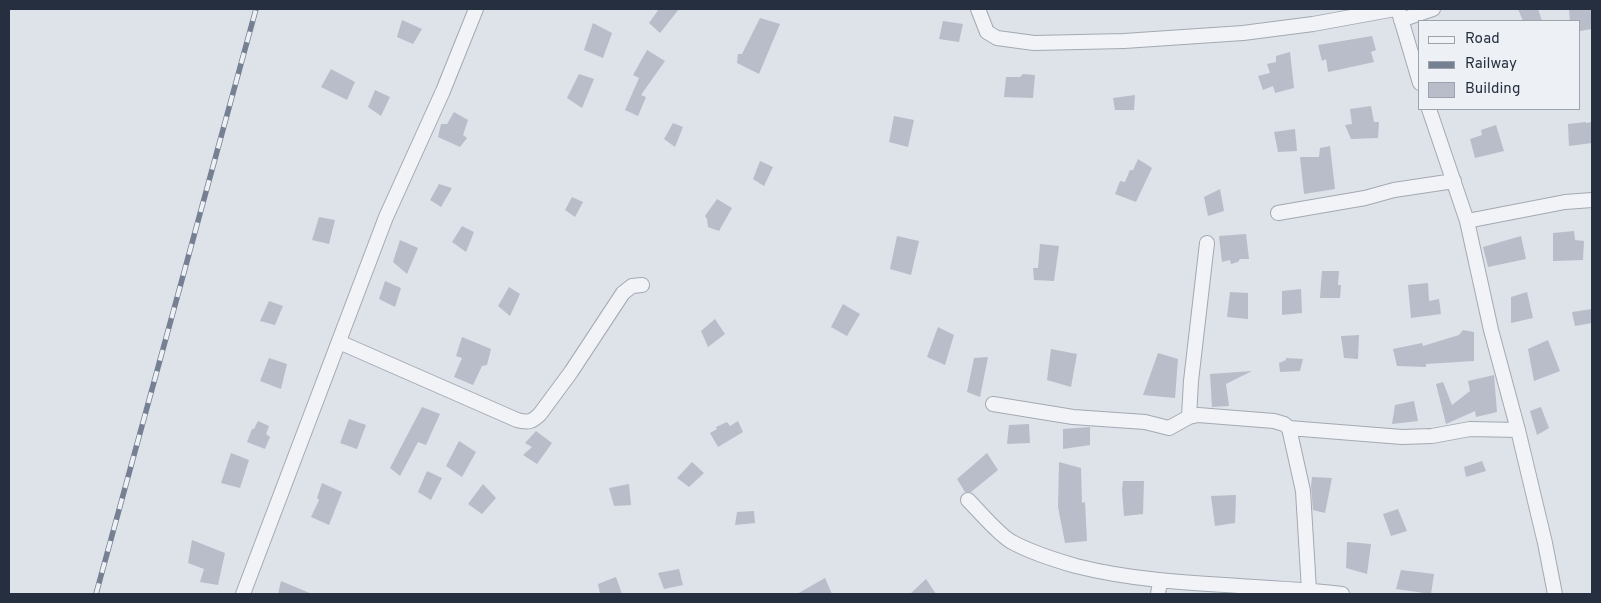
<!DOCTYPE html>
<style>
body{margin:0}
#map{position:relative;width:1601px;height:603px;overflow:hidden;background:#dee2e9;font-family:Overpass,sans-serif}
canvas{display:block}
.frame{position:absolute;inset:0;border:10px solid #262f40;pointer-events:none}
.legend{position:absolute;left:1418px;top:20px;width:162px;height:90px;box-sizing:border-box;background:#edf1f6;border:1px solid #9da3ad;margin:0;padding:6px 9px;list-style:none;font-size:15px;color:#262f40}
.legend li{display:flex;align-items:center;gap:10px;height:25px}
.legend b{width:25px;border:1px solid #9da3ad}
</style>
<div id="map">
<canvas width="1601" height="603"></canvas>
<div class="frame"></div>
<ul class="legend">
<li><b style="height:6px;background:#f1f3f7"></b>Road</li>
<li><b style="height:6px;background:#768093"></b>Railway</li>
<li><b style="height:14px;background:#b8bdc9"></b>Building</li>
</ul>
</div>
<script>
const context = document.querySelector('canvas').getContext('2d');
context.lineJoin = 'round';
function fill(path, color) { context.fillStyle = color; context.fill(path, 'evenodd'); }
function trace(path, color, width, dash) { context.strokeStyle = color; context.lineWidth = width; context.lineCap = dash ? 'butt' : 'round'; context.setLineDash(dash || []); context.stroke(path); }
const building = new Path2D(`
 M659 9H679L660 33 649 23Z
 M1518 9H1538L1542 21H1523Z
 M1569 9H1591L1592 29 1580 31V21H1570Z
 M760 18 780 24 759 74 737 63 738 54H742Z
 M402 20 422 29 413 44 397 37Z
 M943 21 963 24 959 42 939 39Z
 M593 23 612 33 603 58 584 50Z
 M1372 36 1376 50 1371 52 1374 62 1328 72 1326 59 1322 61 1318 45Z
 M647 50 665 61 641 95 646 97 638 116 625 110 639 78 633 75Z
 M1290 52 1294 88 1275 93 1273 86 1263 90 1258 76 1270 73 1267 64 1276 62V56Z
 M331 69 355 82 347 100 321 87Z
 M579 74 594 79 582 108 567 98Z
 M1023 74 1035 75 1033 98 1004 97 1006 77H1020Z
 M375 90 390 97 381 116 368 107Z
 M1135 95 1134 110H1115L1113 98Z
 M1371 106 1374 122H1379L1378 138 1351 139 1345 125 1352 124 1350 109Z
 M454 112 468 120 463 135 467 138 460 147 438 137 441 124H447Z
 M894 116 914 120 908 147 889 142Z
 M1586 122V123L1592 122V143L1569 146 1568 124Z
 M673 123 683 127 675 147 664 139Z
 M1496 125 1504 151 1475 158 1470 139 1482 135 1481 130Z
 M1295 129 1297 151 1278 152 1274 132Z
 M1330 146 1335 189 1304 194 1300 157H1319L1320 148Z
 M1138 159 1152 168 1136 202 1115 194 1120 181 1125 182 1130 170H1133Z
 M760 161 773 167 764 186 753 179Z
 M439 184 452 188 441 207 430 200Z
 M1220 189 1224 211 1208 216 1204 197Z
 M572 197 583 202 575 217 565 210Z
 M717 199 732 208 719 231 708 227 707 219 705 216Z
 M319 217 335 220 329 244 312 240Z
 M462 226 474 232 466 252 452 242Z
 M1574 231 1575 240 1584 241 1583 260 1553 261V233Z
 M1246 234 1249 259H1240L1238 262 1231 264 1230 260 1222 262 1219 236Z
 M897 236 919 241 911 275 890 269Z
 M1521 236 1526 259 1488 267 1483 247Z
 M400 240 418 248 407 274 393 262Z
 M1040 244 1059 246 1054 281 1034 280 1033 268H1038Z
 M1322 271H1339L1338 285H1341L1340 298H1320Z
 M385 281 401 288 395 307 379 299Z
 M1428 283 1429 301 1439 299 1441 314 1411 318 1408 285Z
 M509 287 520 294 510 316 498 306Z
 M1301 289 1302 313 1282 315V291Z
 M1230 292 1248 293V319L1227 317Z
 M1527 292 1533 318 1511 323V297Z
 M269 301 283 306 275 325 260 321Z
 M843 304 860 314 847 336 831 327Z
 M1592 309V323L1575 326 1572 312Z
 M715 319 725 334 708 347 701 331Z
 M938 327 954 335 945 365 927 357Z
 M1463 330 1474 332V361L1426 364V367L1397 366 1393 349 1422 343 1423 346 1459 335Z
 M1359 335 1358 359 1344 358 1341 336Z
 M462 337 491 349 487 365 482 366 473 385 454 377 462 358 456 356Z
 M1548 340 1560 371 1534 381 1528 349Z
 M1051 349 1077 354 1071 387 1047 380Z
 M1158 353 1178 359 1175 398 1143 395Z
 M988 357 980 397 967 392 974 358Z
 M269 358 287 364 281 389 260 381Z
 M1286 358 1303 359 1300 371 1280 372 1279 363 1286 360Z
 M1252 371 1226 384 1229 406 1212 407 1210 374Z
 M1494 375 1497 412 1476 417 1475 411 1446 424 1436 384 1443 382 1452 405 1470 391 1468 381Z
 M1414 401 1418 421 1392 424 1395 405Z
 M422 407 440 414 426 445 418 442 400 476 390 468Z
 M1541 407 1549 428 1537 435 1530 411Z
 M349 419 366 425 357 449 340 443Z
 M258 421 269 426 266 434 270 437 265 449 247 442 252 429H254Z
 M738 421 743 432 718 447 710 433 717 429 716 427 727 422 730 426Z
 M1029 424 1030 443 1007 444 1009 425Z
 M1090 427V445L1063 449V429Z
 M536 431 552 443 537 464 523 455 532 447 525 443Z
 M459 441 476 452 462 477 446 466Z
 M231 453 249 460 240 488 221 483Z
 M987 453 998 470 971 492H965L957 479Z
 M1482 461 1486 471 1466 477 1464 467Z
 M692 462 704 473 689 487 677 478Z
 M1059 462 1081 468 1082 503 1085 502 1087 541 1065 543 1058 507Z
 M427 471 442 478 431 500 418 492Z
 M1312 477 1332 478 1325 513 1313 510 1311 486Z
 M1123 481H1144L1143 514 1124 516 1122 490Z
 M322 483 342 492 329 525 311 517 319 500 317 498Z
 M483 484 496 498 482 514 468 504Z
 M629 484 631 505 614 506 609 488Z
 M1236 495 1235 523 1215 526 1211 496Z
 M1398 509 1407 531 1391 536 1383 514Z
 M754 511 755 523 735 525 737 512Z
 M192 540 225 553 218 585 200 582 204 569 188 563Z
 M1347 542 1371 544 1367 574 1346 568Z
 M679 569 683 585 664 589 658 573Z
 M1401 570 1434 574 1431 594 1396 589Z
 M616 577 622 594H600L598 584Z
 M825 578 832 594H797Z
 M926 579 936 594H910Z
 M281 581 312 594H278Z`);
const street = new Path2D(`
 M978 9 987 32 997 38 1034 43 1124 41 1243 33 1313 24 1395 9
 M1398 9 1420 83
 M1401 20 1433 9
 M1429 109 1467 221 1491 330 1518 430 1545 543 1555 594
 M1278 213 1365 198 1394 190 1454 181
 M1467 221 1565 202 1592 200
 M1207 243 1191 381 1189 417 1198 415 1274 421 1284 424 1289 428 1402 437 1432 436 1470 429 1518 430
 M339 342 517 420C528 423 532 422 540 414L571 372 623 293 632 286 642 285
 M993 404 1073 417 1145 422 1169 428 1189 417
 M1289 428 1303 491 1309 590
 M968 500C979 511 1000 536 1012 542 1032 553 1055 560 1076 566 1163 588 1253 583 1342 594
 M243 594 386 217 443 91 476 9
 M1158 594 1160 581`);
const rail = new Path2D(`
 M96 594 256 9`);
fill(building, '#b8bdc9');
trace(street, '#a3a9b3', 16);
trace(street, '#f1f3f7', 14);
trace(rail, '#768093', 5.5);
trace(rail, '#edf1f6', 4, [11]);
</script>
